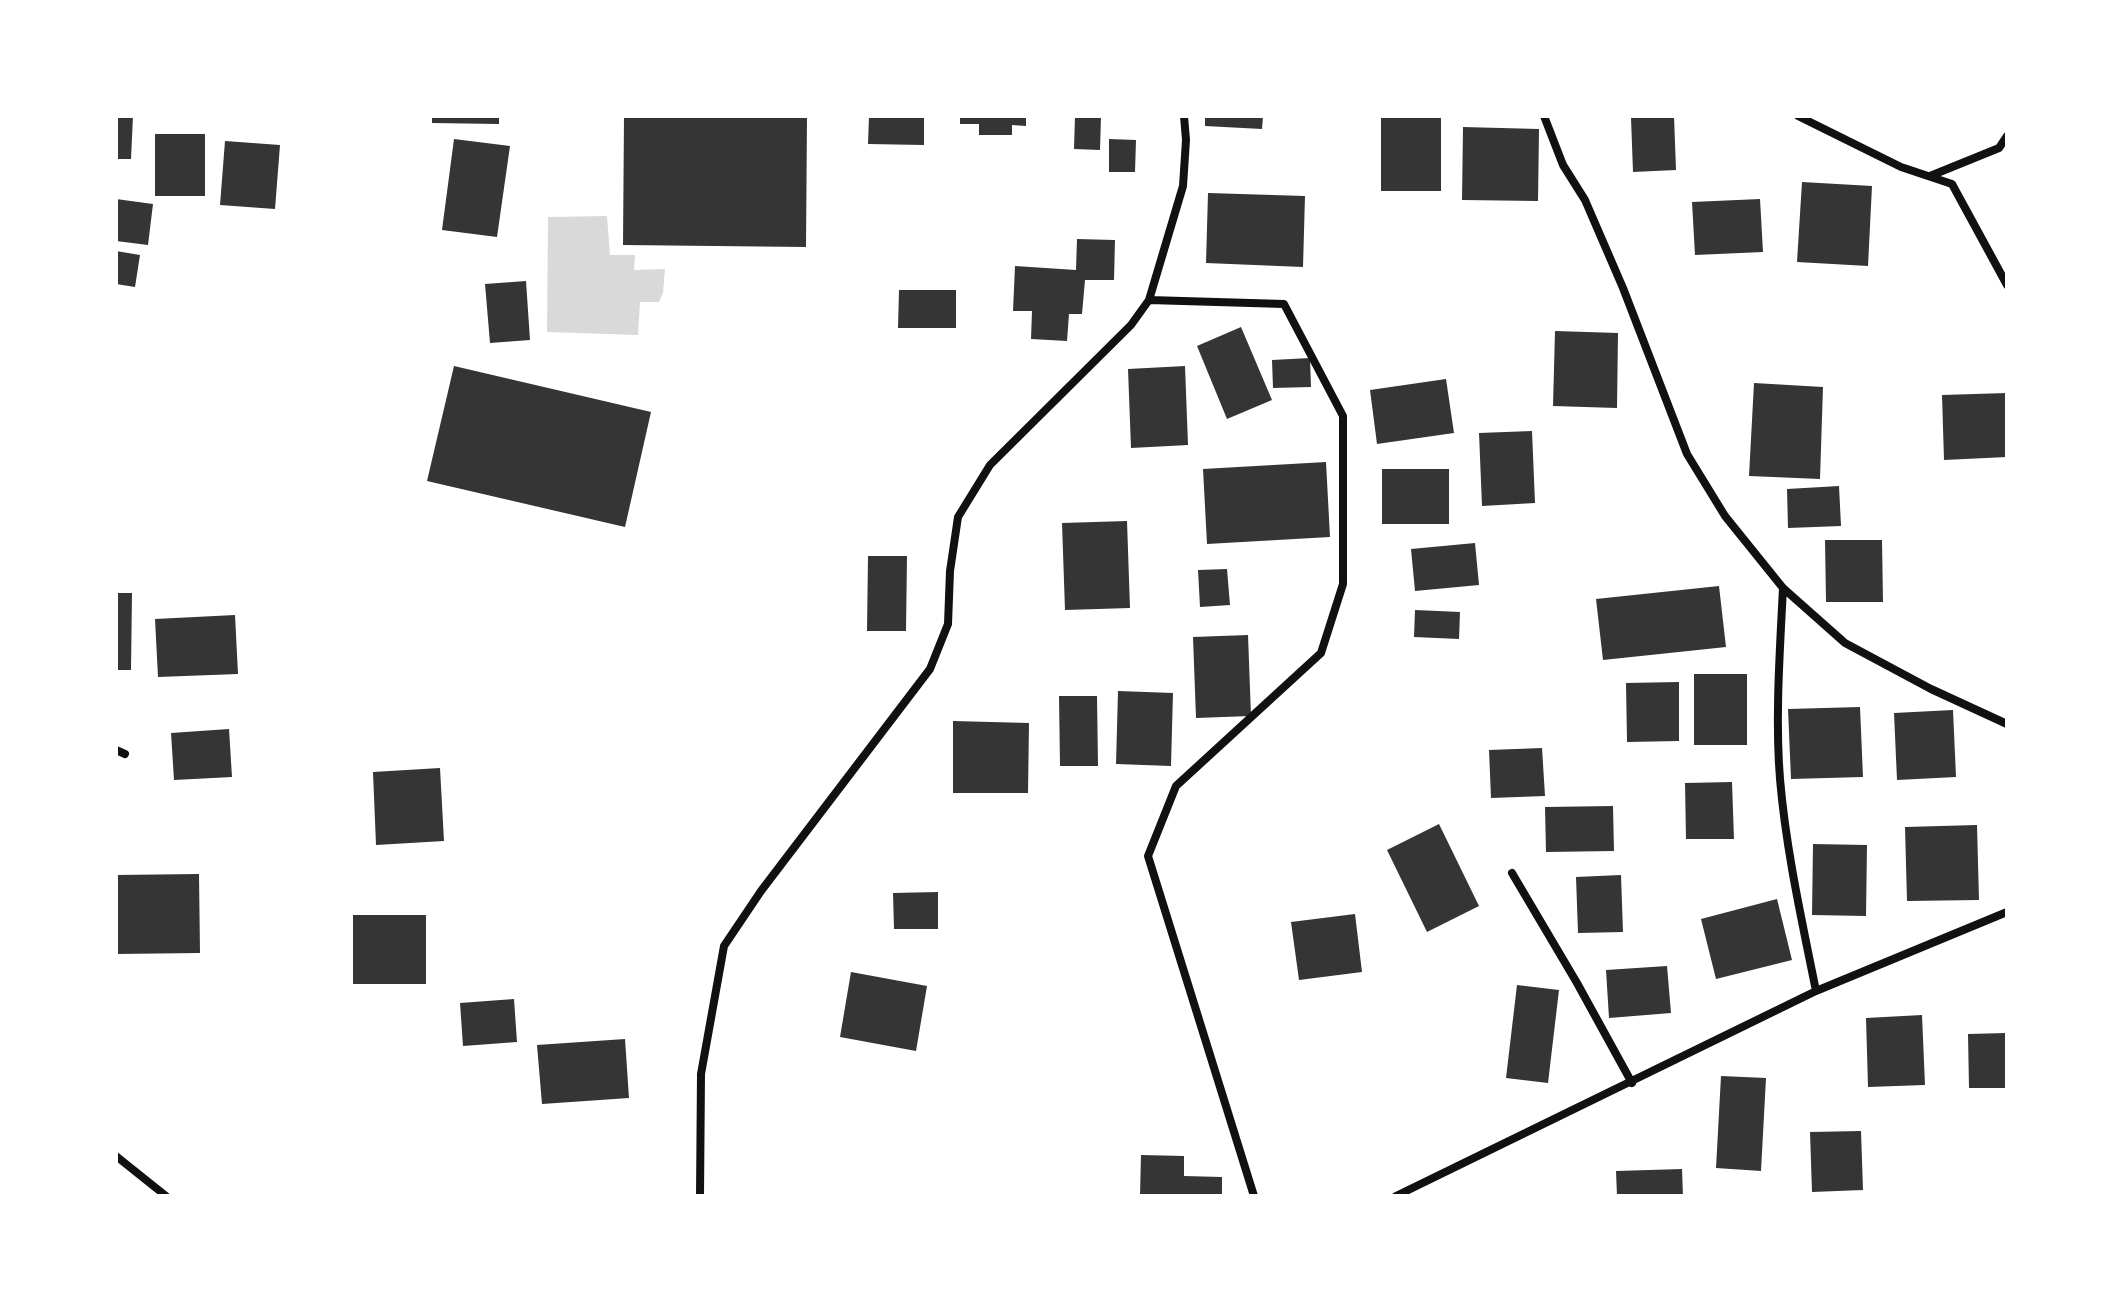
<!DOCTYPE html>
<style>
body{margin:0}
#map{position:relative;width:2123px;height:1312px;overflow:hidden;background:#fff;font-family:"PT Sans Narrow",sans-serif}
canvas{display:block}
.frame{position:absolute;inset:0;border:118px solid #fff;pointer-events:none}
</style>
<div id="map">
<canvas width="2123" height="1312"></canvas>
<div class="frame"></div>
</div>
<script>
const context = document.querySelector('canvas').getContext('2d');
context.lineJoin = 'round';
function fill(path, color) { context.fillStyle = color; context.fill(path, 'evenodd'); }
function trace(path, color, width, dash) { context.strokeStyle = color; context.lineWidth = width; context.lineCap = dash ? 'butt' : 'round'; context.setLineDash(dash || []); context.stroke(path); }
const water = new Path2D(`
 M607 216 610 255H635L634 270 665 269 663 293 659 302H640L638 335 547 332 548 217Z`);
const building = new Path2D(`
 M116 116H133L131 159H116Z
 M432 116H499V124L432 123Z
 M624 116H807L806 247 623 245Z
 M869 116H924V145L868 144Z
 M960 116H1026V126L1012 125V135H979V124H960Z
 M1075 116H1101L1100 150 1074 149Z
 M1205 116H1263L1262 129 1205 126Z
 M1381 116H1441V191H1381Z
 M1674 116 1676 170 1633 172 1631 118Z
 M1463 127 1539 129 1538 201 1462 200Z
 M155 134H205V196H155Z
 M454 139 510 146 497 237 442 230Z
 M1109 139 1136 140 1135 172H1109Z
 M225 141 280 145 275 209 220 205Z
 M1802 182 1872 186 1868 266 1797 262Z
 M1208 193 1305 196 1303 267 1206 263Z
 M116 199 153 204 148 245 116 241Z
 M1760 199 1763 252 1695 255 1692 202Z
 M1077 239 1115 240 1114 280H1085L1082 314H1069L1067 341 1031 339 1032 311H1013L1015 266 1076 270Z
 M116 251 140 255 135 287 116 284Z
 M526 281 530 340 490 343 485 284Z
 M899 290H956V328H898Z
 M1241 327 1272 400 1227 419 1197 346Z
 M1555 331 1618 333 1617 408 1553 406Z
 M1310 358 1311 387 1273 388 1272 360Z
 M454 366 651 412 625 527 427 481Z
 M1185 366 1188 445 1131 448 1128 369Z
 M1446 379 1454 433 1377 444 1370 390Z
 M1754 383 1823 387 1820 479 1749 476Z
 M2007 393V457L1944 460 1942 395Z
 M1532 431 1535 503 1482 506 1479 433Z
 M1326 462 1330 537 1207 544 1203 469Z
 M1382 469H1449V524H1382Z
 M1839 486 1841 526 1788 528 1787 489Z
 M1127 521 1130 608 1065 610 1062 523Z
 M1825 540H1882L1883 602H1826Z
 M1475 543 1479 585 1415 591 1411 549Z
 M868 556H907L906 631H867Z
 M1227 569 1230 605 1200 607 1198 570Z
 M1719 586 1726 647 1603 660 1596 599Z
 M116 593H132L131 670H116Z
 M1415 610 1460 612 1459 639 1414 637Z
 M235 615 238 674 158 677 155 619Z
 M1248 635 1251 716 1196 718 1193 637Z
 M1694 674H1747V745H1694Z
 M1679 682V741L1627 742 1626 683Z
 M1118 691 1173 693 1171 766 1116 764Z
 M1059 696H1097L1098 766H1060Z
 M1860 707 1863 777 1791 779 1788 709Z
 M1953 710 1956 777 1897 780 1894 713Z
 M953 721 1029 723 1028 793H953Z
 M229 729 232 777 174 780 171 733Z
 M1542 748 1545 796 1491 798 1489 750Z
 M440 768 444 841 376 845 373 772Z
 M1732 782 1734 839H1686L1685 783Z
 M1613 806 1614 851 1546 852 1545 807Z
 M1439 824 1479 906 1427 932 1387 850Z
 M1977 825 1979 900 1907 901 1905 827Z
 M1813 844 1867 845 1866 916 1812 915Z
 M199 874 200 953 116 954V875Z
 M1621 875 1623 932 1578 933 1576 877Z
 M938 892V929H894L893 893Z
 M1777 899 1792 960 1716 979 1701 919Z
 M1355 914 1362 972 1299 980 1291 922Z
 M353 915H426V984H353Z
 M1667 966 1671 1013 1609 1018 1606 970Z
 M851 972 927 986 916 1051 840 1037Z
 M1517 985 1559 990 1548 1083 1506 1078Z
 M514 999 517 1042 463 1046 460 1003Z
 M1922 1015 1925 1085 1868 1087 1866 1018Z
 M2007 1033V1088H1969L1968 1034Z
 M625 1039 629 1098 542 1104 537 1045Z
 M1721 1076 1766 1078 1761 1171 1716 1168Z
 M1861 1131 1863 1190 1812 1192 1810 1132Z
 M1141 1155 1184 1156V1176L1222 1177V1196H1140Z
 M1682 1169 1683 1196H1617L1616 1171Z`);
const minor = new Path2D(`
 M1544 116 1563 165 1585 200 1623 288 1687 454 1725 516 1783 588 1845 643 1931 689 2007 724
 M1798 116 1901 167 1952 184 2007 285
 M1930 176 1999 148 2007 136
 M1149 300 1284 304 1343 416V584L1321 653 1176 786 1148 856 1254 1196
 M1783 588C1780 649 1775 718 1780 779 1786 850 1802 921 1816 991
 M116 750 125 754
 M1512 873 1577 983 1632 1083
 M116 1156 166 1196
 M700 1196 701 1074 724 946 761 891 930 669 948 624 950 571 958 517 990 465 1131 325 1149 300 1183 186 1186 140 1184 116
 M1396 1196 1816 991 2007 912`);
fill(water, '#d9d9d9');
fill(building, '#353535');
trace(minor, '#111', 8);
</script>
